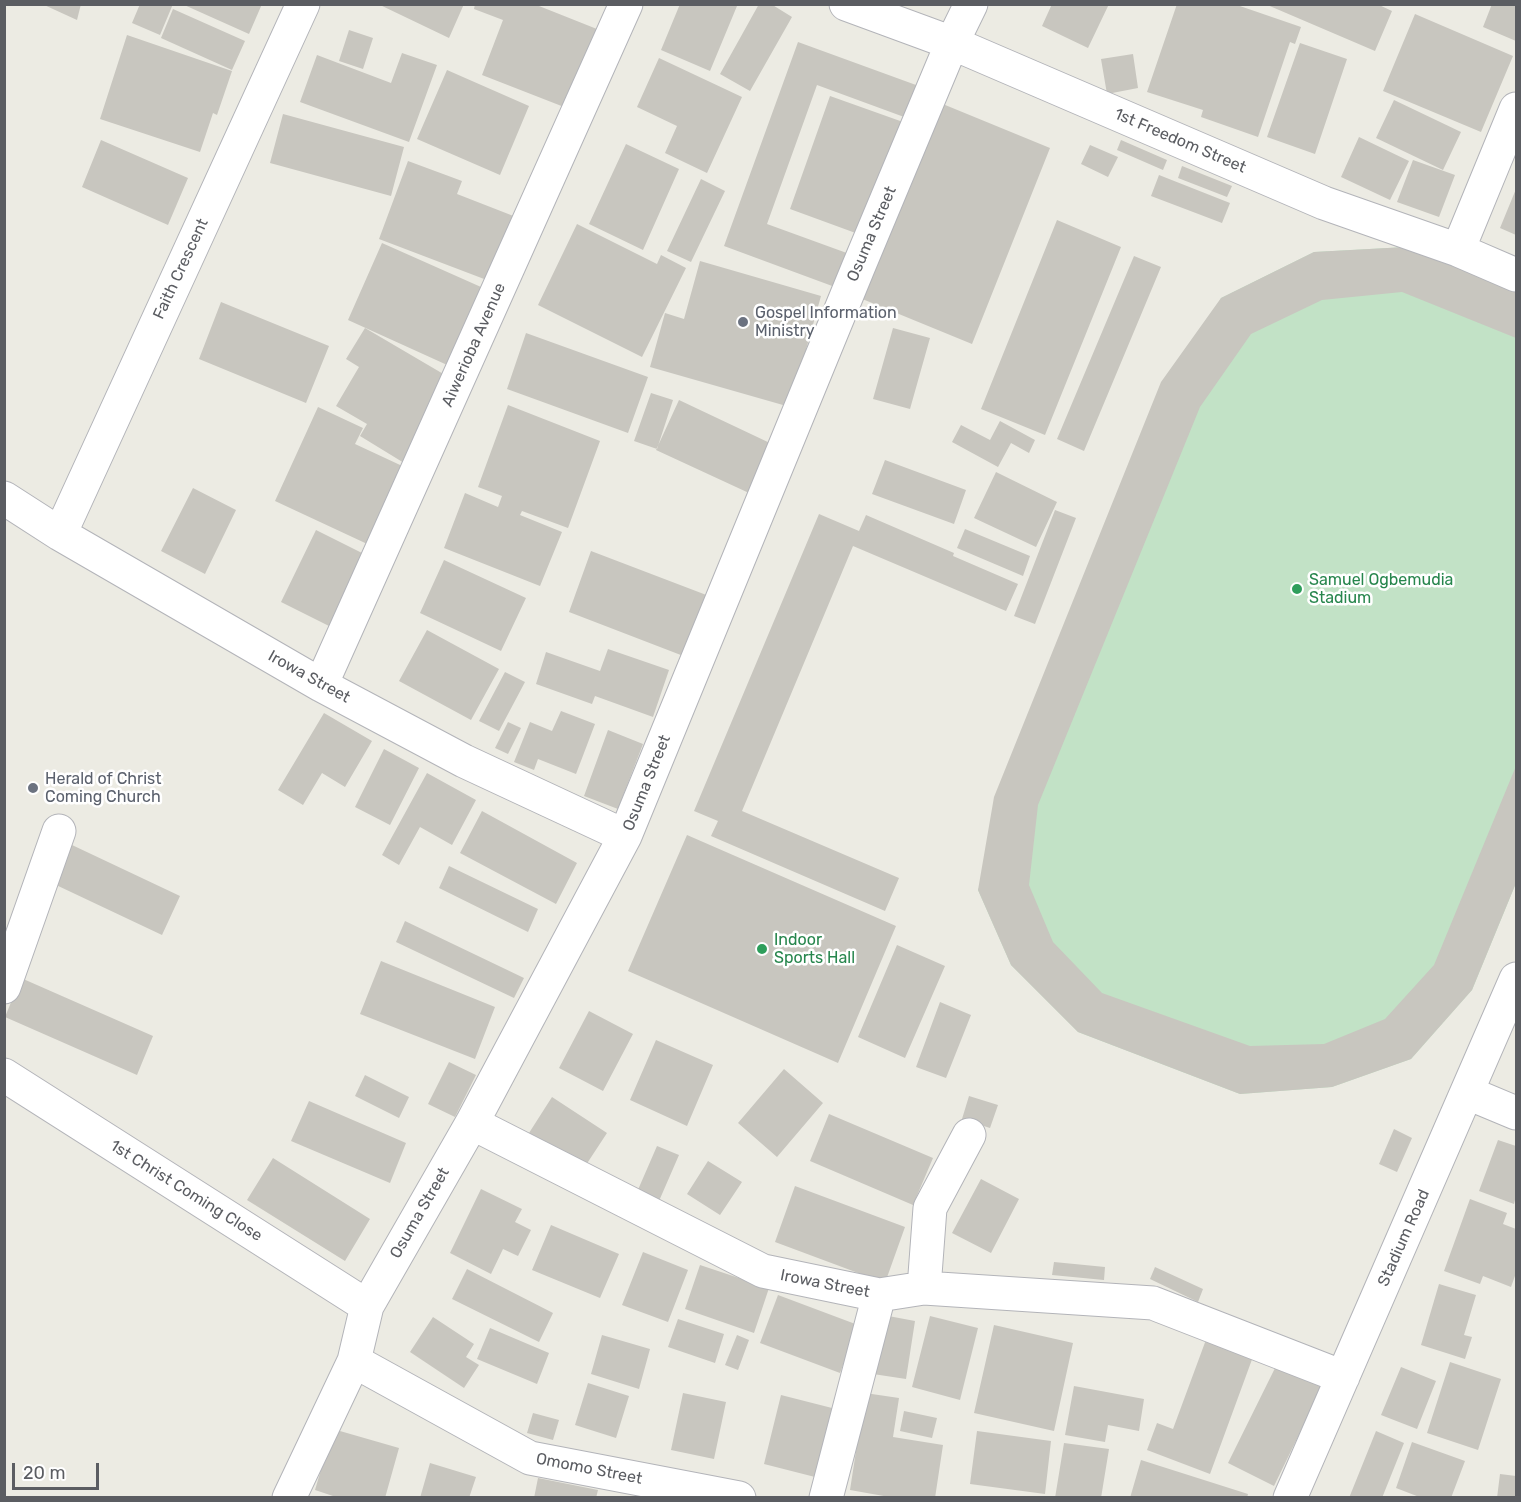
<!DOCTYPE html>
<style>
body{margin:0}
#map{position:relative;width:1521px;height:1502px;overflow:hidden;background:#ecebe3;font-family:Rubik,sans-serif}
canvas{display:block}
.frame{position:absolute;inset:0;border:6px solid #5b5d62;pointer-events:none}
.scale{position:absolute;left:12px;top:1463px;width:87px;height:27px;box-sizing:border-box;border:3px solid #5b5d62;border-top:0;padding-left:8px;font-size:18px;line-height:21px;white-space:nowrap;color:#5b5d62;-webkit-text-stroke:4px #fff;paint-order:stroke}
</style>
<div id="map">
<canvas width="1521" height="1502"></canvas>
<div class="frame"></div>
<div class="scale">20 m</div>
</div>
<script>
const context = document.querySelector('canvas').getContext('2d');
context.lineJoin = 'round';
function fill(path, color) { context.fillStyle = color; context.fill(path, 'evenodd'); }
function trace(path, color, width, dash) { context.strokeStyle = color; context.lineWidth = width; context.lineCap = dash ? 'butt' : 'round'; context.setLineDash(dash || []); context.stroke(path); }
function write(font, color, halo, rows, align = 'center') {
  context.font = font + ' Rubik,sans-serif'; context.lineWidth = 5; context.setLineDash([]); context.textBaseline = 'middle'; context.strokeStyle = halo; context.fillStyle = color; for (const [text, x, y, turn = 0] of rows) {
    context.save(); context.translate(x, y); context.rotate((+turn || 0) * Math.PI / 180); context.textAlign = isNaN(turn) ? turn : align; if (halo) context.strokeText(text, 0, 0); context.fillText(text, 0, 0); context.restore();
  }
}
const green = new Path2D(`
 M1406 247 1516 292V883L1472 990 1411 1059 1332 1087 1240 1094 1078 1032 1011 965 978 890 1221 298 1314 252Z`);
const building = new Path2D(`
 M42 4H81L77 20Z
 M140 4H173L160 35 132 23Z
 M182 4H262L249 34Z
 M378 4H464L449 38Z
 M475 4H534L612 35 582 114 482 75 503 20 474 9Z
 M680 4H732L737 6 710 71 661 50Z
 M759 4H771L792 17 750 91 720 74Z
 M1052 4H1109L1088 48 1042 26Z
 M1177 4H1234L1301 27 1295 44 1290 42 1258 137 1201 117 1203 110 1147 92Z
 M1265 4H1377L1392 11 1375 51Z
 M1492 4H1516V41L1483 27Z
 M173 9 245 41 232 70 161 38Z
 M1415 14 1513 56 1481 132 1383 91Z
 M349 30 373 38 363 69 339 61Z
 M127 35 232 71 217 115 213 113 200 152 100 119Z
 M798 42 927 89 915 121 817 85 767 224 855 256 843 290 724 246Z
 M1300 43 1347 59 1315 154 1267 137Z
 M402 53 437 65 409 142 300 102 317 55 391 83Z
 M1133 54 1138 88 1107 94 1101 59Z
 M659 58 742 97 707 173 665 153 677 126 637 107Z
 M447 70 529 106 500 175 417 139Z
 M830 96 903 122 861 235 790 209Z
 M933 100 1050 148 972 344 855 296Z
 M1394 100 1461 132 1443 170 1376 138Z
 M283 114 404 147 391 196 270 163Z
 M1359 137 1409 161 1390 200 1341 177Z
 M101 140 188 178 168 225 82 187Z
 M1121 140 1167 160 1163 170 1117 150Z
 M626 144 679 169 643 250 589 224Z
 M1090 145 1118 157 1108 177 1081 164Z
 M1413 160 1455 175 1439 217 1397 202Z
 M408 161 462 181 457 194 516 217 492 282 379 239Z
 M1182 166 1232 186 1227 197 1178 178Z
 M1159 175 1230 203 1222 223 1151 196Z
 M701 179 725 191 691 262 667 251Z
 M1516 189V235L1500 228Z
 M1057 220 1121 247 1045 435 981 409Z
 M577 224 657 264 661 255 686 268 642 357 538 305Z
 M382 243 490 291 456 369 348 320Z
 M1406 247 1516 292V338L1402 292 1322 300 1251 334 1200 407 1038 805 1029 885 1053 942 1102 993 1250 1046 1324 1044 1385 1019 1434 965 1516 766V883L1472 990 1411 1059 1332 1087 1240 1094 1078 1032 1011 965 978 890 994 797 1161 382 1221 298 1314 252Z
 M1134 256 1161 267 1084 451 1057 439Z
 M700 261 821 296 790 407 650 367 665 313 684 319Z
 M221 302 329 346 306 403 199 359Z
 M365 328 457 382 409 466 360 436 367 424 336 406 359 367 346 359Z
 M893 328 930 338 910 409 873 399Z
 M526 333 648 377 628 433 507 389Z
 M651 393 673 400 657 449 634 441Z
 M679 400 772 444 749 493 656 450Z
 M508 405 600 441 568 528 522 511 520 515 562 532 540 586 444 548 465 493 498 507 502 496 478 487Z
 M318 407 363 428 355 444 413 471 378 549 275 501Z
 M1000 421 1035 440 1029 453 1011 443 998 467 952 442 961 425 990 440Z
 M885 460 966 490 954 524 872 494Z
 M996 472 1057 502 1036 547 974 518Z
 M193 488 236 510 205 574 161 551Z
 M1055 510 1076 518 1035 624 1014 616Z
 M819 514 859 531 866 515 954 553 953 556 1018 584 1006 611 853 546 742 811 899 878 885 911 711 836 718 821 694 811Z
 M965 529 1030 556 1023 576 957 548Z
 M316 530 368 556 333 628 281 602Z
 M591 551 709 596 686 657 569 612Z
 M444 560 526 598 501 651 420 613Z
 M427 630 499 669 471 720 399 681Z
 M608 649 669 670 653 717 595 696 592 704 536 684 546 652 600 671Z
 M505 672 525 682 499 731 479 721Z
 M561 711 595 724 576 774 538 759 534 770 514 762 530 722 552 731Z
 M324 713 372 741 345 787 322 773 303 805 278 790Z
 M508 722 521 728 508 754 495 748Z
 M608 730 643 744 618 809 584 796Z
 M384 749 419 768 390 825 355 807Z
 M427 773 476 800 452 845 420 827 399 865 382 855Z
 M482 811 577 863 556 904 460 853Z
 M687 835 896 926 838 1063 628 971Z
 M72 845 180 896 162 935 54 884Z
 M449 866 538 909 528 932 439 888Z
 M405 921 524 978 514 998 396 942Z
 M897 945 945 966 905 1058 858 1037Z
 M381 961 495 1007 475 1059 360 1014Z
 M21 978 153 1036 137 1075 5 1017Z
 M940 1002 971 1015 946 1078 916 1067Z
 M589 1011 633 1034 603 1091 559 1068Z
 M656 1040 713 1065 687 1126 630 1100Z
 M449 1062 476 1075 455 1117 428 1104Z
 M784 1069 823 1103 777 1157 738 1123Z
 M365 1075 409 1097 399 1118 355 1096Z
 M969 1096 998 1105 990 1128 962 1119Z
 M552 1097 607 1133 584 1168 529 1133Z
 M309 1101 406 1143 390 1183 291 1141Z
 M829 1114 933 1158 913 1205 810 1161Z
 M1394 1129 1412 1138 1397 1172 1379 1164Z
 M1498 1140 1516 1146V1196L1514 1204 1479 1191Z
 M657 1146 679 1155 659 1201 637 1192Z
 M273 1158 370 1219 345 1261 247 1200Z
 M708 1161 742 1182 720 1215 687 1194Z
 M981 1179 1019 1199 991 1253 952 1233Z
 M795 1186 905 1227 885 1283 775 1242Z
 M481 1189 522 1209 515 1222 531 1230 518 1256 503 1249 491 1274 450 1253Z
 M1470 1199 1507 1213 1503 1224 1516 1229V1273L1511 1287 1483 1276 1480 1284 1444 1271Z
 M551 1225 619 1254 600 1298 532 1270Z
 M643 1252 688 1270 668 1322 622 1305Z
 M1054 1262 1105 1267 1104 1280 1052 1275Z
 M700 1265 769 1288 754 1333 685 1309Z
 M1155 1267 1203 1289 1198 1302 1150 1279Z
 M467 1269 553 1313 539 1342 452 1299Z
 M1439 1284 1476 1295 1464 1335 1472 1337 1465 1359 1421 1345Z
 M778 1295 858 1325 840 1373 760 1343Z
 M883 1315 915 1321 906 1379 873 1374Z
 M930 1316 978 1328 960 1400 912 1387Z
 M433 1317 474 1344 466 1357 479 1365 464 1388 410 1352Z
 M678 1319 724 1334 715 1363 668 1347Z
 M994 1325 1073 1343 1054 1431 974 1413Z
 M490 1328 549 1353 537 1384 477 1359Z
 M602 1335 650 1349 639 1389 591 1374Z
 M737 1335 749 1340 738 1370 725 1365Z
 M1207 1337 1254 1354 1210 1474 1147 1450 1157 1423 1173 1429Z
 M1279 1360 1324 1383 1274 1486 1228 1463Z
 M1450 1362 1501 1379 1478 1450 1427 1433Z
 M1401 1367 1436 1381 1417 1429 1381 1415Z
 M588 1383 629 1396 616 1438 575 1425Z
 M1074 1386 1144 1399 1139 1431 1108 1425 1105 1442 1065 1435Z
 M683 1393 726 1402 714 1459 671 1450Z
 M865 1393 899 1398 893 1437 943 1445 935 1498H895L850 1490Z
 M781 1395 832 1408 815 1477 764 1464Z
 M904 1411 937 1418 932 1438 900 1431Z
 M533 1413 559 1420 553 1440 527 1433Z
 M333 1429 399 1448 385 1498H339L315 1490Z
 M977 1431 1051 1441 1045 1494 970 1484Z
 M1376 1431 1404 1443 1382 1498H1349Z
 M1412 1442 1465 1461 1451 1498H1422L1396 1488Z
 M1064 1443 1109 1449 1101 1498H1055Z
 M1141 1460 1248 1494 1247 1498H1130Z
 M430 1463 476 1477 469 1498H420Z
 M1500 1474 1516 1476V1498H1497Z
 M538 1478 598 1490 596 1498H534Z`);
const minor = new Path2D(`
 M846 4 952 43 1324 203 1458 250 1516 275
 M1458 250 1516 109
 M4 498 60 534 321 685 464 761 625 836
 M60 534 303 4
 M321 685 626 4
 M4 987 59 831
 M4 1075 367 1306
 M1468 1093 1516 1113
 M472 1123 763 1271 879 1295 924 1288 1153 1303 1343 1377
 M924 1288 930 1208 969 1135
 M354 1361 530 1458 739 1498
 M289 1498 354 1361 367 1306 472 1123 625 836 858 268 952 43 971 4
 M826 1498 879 1295
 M1290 1498 1516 979`);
const markers = [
 [743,322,6,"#6b7280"],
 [1297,589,6,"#2e9e5b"],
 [33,788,6,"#6b7280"],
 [762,949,6,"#2e9e5b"]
];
const streetNames = [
 ["1st Freedom Street",1180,141,23],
 ["Osuma Street",872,234,-67],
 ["Faith Crescent",181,269,-65],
 ["Aiwerioba Avenue",474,345,-66],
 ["Irowa Street",309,677,29],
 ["Osuma Street",647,783,-68],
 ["1st Christ Coming Close",186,1191,32],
 ["Osuma Street",420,1213,-60],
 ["Stadium Road",1404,1238,-66],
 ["Irowa Street",825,1284,11],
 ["Omomo Street",589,1469,11]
];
const worshipNames = [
 ["Gospel Information",755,313],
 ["Ministry",755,331],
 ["Herald of Christ",45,779],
 ["Coming Church",45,797]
];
const leisureNames = [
 ["Samuel Ogbemudia",1309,580],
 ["Stadium",1309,598],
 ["Indoor",774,940],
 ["Sports Hall",774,958]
];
fill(green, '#c2e2c6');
fill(building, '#c8c6bf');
trace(minor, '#b3b4b9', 35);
trace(minor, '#fff', 33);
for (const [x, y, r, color] of markers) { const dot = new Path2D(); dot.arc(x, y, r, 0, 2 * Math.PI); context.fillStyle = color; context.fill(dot); trace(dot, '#fff', 2); }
write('16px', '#5b5d62', '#fff', streetNames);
write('16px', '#5b616d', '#fff', worshipNames, 'left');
write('16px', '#27864d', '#fff', leisureNames, 'left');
</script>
